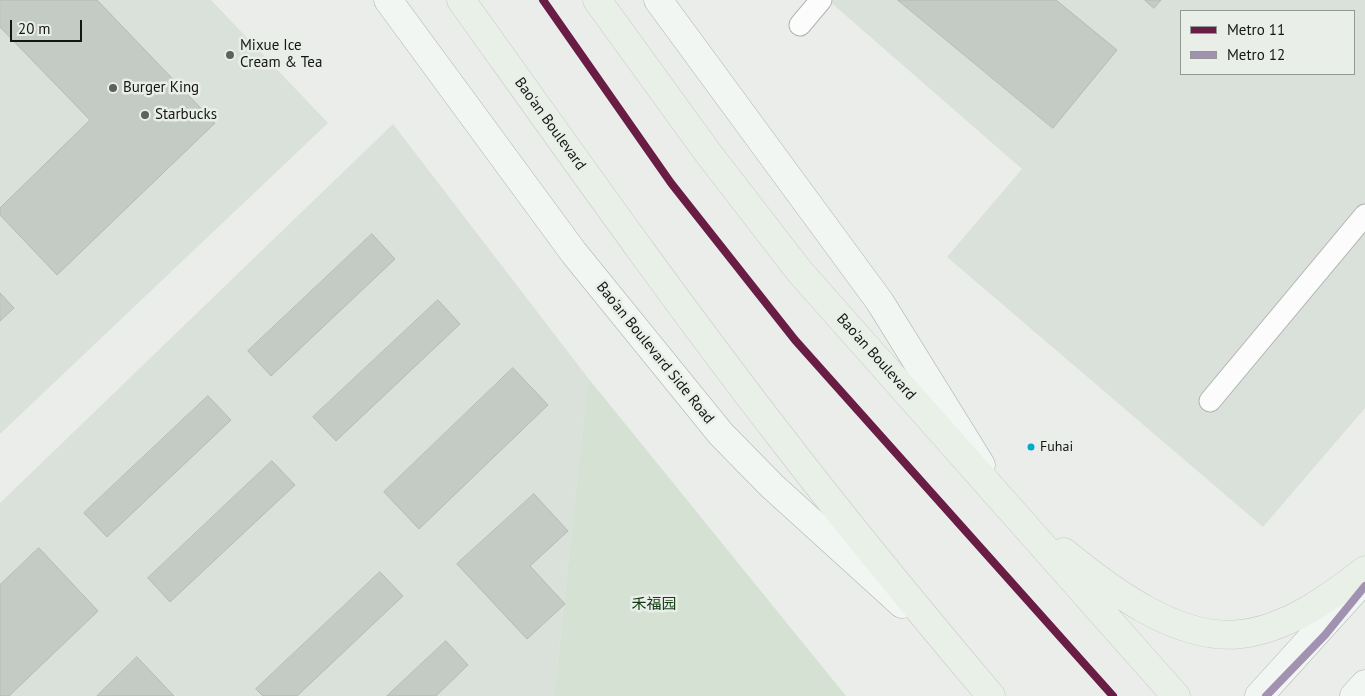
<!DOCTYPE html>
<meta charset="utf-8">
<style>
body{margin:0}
#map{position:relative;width:1365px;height:696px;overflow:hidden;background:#eaedea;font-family:"PT Sans",sans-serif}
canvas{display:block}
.legend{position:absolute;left:1180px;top:10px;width:175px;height:65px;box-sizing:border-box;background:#e9eee9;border:1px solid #949894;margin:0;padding:6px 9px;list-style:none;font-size:15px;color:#141614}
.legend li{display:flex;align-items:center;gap:10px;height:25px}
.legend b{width:25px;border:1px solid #949894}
.scale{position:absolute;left:10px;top:20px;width:72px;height:22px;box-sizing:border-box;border:2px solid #141614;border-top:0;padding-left:6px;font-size:15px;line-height:18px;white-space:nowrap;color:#141614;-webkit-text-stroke:4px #e9eee9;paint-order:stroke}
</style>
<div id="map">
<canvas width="1365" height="696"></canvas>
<ul class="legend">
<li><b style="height:6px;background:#6a1d44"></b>Metro 11</li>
<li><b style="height:6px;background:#a192b2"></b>Metro 12</li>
</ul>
<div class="scale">20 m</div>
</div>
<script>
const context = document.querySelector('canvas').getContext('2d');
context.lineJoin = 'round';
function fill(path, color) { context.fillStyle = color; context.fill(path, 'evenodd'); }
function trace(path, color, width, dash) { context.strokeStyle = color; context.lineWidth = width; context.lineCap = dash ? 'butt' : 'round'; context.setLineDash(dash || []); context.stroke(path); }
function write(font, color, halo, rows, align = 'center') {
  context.font = font + ' "PT Sans","Noto Sans SC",sans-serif'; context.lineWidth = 5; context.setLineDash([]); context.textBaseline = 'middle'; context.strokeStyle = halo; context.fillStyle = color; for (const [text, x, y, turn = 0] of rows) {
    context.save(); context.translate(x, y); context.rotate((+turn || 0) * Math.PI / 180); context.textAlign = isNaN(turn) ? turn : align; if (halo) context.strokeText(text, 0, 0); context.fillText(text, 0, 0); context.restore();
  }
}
const built = new Path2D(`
 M0 0H211L328 123 0 434Z
 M828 0H1365V408L1263 527 947 257 1022 169ZM1181 11H1354V74H1181Z
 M393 124 588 378 554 696H0V503Z`);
const green = new Path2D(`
 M588 378 846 696H554Z`);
const building = new Path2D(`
 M0 0H97L215 123 57 275 0 215V208L90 120 0 27Z
 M898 0H1056L1117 50 1053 128Z
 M1145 0H1161L1154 8Z
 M372 234 395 259 271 376 248 351Z
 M0 293 14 308 0 321Z
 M438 300 460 324 336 441 313 417Z
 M513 368 548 405 419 529 384 492Z
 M208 396 231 420 107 537 84 513Z
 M272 461 295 485 170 602 148 578Z
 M534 494 568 531 530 566 565 604 527 639 457 564Z
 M39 548 98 611 9 696H0V585Z
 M380 572 403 596 297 696H263L256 689Z
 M446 641 468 665 436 696H387Z
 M137 657 174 696H97Z`);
const minor = new Path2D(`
 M800 25 821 0
 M1210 401 1365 215`);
const secondary = new Path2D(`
 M388 0 574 253 721 434 772 486 902 604
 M658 0 880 302 981 465
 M1259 696 1365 579
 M1354 696 1365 684`);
const primary = new Path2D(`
 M461 0C567 148 672 297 783 440 850 527 920 612 991 696
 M597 0 708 153 800 272 1176 696
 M1064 552C1109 589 1179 642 1241 634 1286 629 1330 598 1365 570`);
const metro1 = new Path2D(`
 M543 0 671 183 795 340 1113 696`);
const metro2 = new Path2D(`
 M1266 696 1325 635 1365 586`);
const markers = [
 [230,55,5,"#5f615f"],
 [113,88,5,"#5f615f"],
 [145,115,5,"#5f615f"],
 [1031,447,4.5,"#00a9ce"]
];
const busNames = [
 ["Fuhai",1040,447]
];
const poiNames = [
 ["Mixue Ice",240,46],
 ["Cream & Tea",240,63],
 ["Burger King",123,88],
 ["Starbucks",155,115]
];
const streetNames = [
 ["Bao'an Boulevard",550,124,54],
 ["Bao'an Boulevard Side Road",655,353,51],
 ["Bao'an Boulevard",876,357,48]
];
const parkNames = [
 ["禾福园",654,605]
];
fill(built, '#dae1da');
fill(green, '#d4e1d3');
fill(building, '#c4cac4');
trace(building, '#b7b9b7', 1);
trace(minor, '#b1b3b1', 23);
trace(secondary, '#b1b3b1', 29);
trace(primary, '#c9cac9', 29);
trace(minor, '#fcfcfc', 21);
trace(secondary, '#f2f6f2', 28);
trace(primary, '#e8f0e7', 28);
trace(metro1, '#6a1d44', 8);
trace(metro2, '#a192b2', 8);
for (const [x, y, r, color] of markers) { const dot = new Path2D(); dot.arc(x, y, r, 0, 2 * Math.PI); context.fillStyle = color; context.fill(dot); trace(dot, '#e9eee9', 2); }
write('14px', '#141614', '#e9eee9', busNames, 'left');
write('15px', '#141614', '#e9eee9', poiNames, 'left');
write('15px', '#141614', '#e9eee9', streetNames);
write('15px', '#143c14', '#e9eee9', parkNames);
</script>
